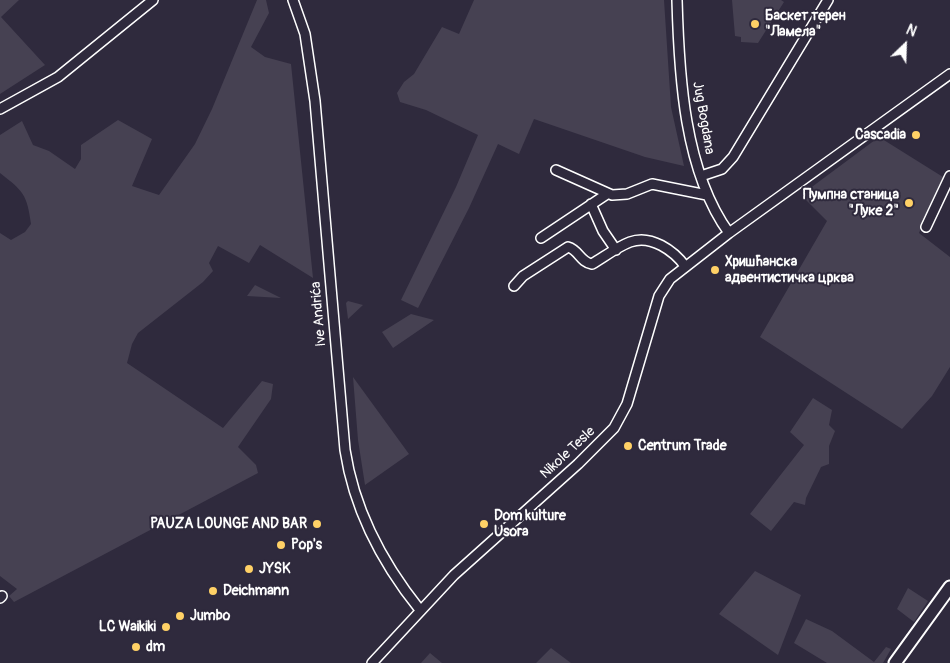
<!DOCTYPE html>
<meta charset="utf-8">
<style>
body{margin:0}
#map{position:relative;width:950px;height:663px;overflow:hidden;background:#2f2a3d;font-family:Pangolin,sans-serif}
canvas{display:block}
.north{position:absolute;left:880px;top:20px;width:50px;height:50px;-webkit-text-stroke:4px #2f2a3d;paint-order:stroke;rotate:24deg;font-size:14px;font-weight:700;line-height:20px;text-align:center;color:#fff}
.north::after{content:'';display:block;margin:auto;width:18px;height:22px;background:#fff;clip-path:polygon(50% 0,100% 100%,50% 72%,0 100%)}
</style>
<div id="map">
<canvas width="950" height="663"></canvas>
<div class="north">N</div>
</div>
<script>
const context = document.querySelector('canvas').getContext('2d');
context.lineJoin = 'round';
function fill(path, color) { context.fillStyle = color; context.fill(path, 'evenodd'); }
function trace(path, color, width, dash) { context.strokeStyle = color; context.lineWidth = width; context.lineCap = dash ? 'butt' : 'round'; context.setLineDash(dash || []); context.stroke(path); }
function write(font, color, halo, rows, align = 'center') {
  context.font = font + ' Pangolin,sans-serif'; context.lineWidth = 4; context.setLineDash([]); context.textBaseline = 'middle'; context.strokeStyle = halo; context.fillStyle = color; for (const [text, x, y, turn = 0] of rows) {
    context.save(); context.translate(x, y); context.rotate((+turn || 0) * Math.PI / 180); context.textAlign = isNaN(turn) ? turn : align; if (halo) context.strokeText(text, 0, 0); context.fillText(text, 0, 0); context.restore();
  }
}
const green = new Path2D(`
 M0 0H19L1 17 45 65 0 94Z
 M257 0H266L269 13 251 47 265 57 291 64 313 278 260 245 249 263 218 246 209 263 213 271 203 282 138 333 132 344 127 363 223 428 262 381 273 384 271 399 238 447 256 465 258 473 14 602 9 596 17 589 0 576V233L11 240 25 232 31 224C27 194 23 191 0 173V135L22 121 33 145 49 151 75 169 81 159V145L118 120 152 139 132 186 159 195 195 144 212 109Z
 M474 0H664L671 107 684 166 645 157 534 119 519 154 498 144 469 208 418 308 401 300 456 187 478 135 426 110 400 102 397 93 404 82 414 74 442 27 459 34Z
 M732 0H781L784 2 758 43 741 42V37L735 36Z
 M879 137 943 177 919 233 950 257V367L932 396 902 429 760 337 827 221 801 195Z
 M255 285 281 298 247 296Z
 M348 301 363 305 348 319 346 303Z
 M411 314 434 320 393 348 382 332Z
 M353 377 409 454 365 485 358 440Z
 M813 398 832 410 829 425 835 431 829 446V464L821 467 806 498 805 505 794 502 771 531 750 514 804 445 790 432Z
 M755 571 801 595 778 655 719 614Z
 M908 588 928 601 914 622 897 609Z
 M806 619 832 631 874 662 886 647 891 649 883 663H827L794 643Z
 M551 648 571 663H536Z
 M430 653 442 663H421Z`);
const minor = new Path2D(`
 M293 0 305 34 315 101 345 450C354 509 383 564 420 610
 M677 0C679 75 684 171 729 233
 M0 109 58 77 153 0
 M556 170 612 195 627 194 652 184 707 195
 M701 176 722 169 733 157 828 0
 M591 204 603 231 616 250
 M926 227 950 176
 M541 238 607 194
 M514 286 523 276 568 247C579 250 580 262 592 264 604 257 617 247 630 242 651 234 674 251 685 266
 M0 598 2 596
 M372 663 454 575 578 464 614 428 627 404 659 296 670 279 729 233 950 74`);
const major = new Path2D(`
 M895 663 950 587`);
const markers = [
 [755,24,5,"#ffd166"],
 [916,135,5,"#ffd166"],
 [909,203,5,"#ffd166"],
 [715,270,5,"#ffd166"],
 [628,446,5,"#ffd166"],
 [317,524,5,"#ffd166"],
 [484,524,5,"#ffd166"],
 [281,545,5,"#ffd166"],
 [249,569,5,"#ffd166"],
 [213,591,5,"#ffd166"],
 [180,616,5,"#ffd166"],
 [166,627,5,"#ffd166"],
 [136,647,5,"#ffd166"]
];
const poiNames = [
 ["Баскет терен",765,16],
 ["\"Ламела\"",765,32],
 ["Cascadia",906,135,"right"],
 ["Пумпна станица",899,195,"right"],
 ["\"Луке 2\"",899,211,"right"],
 ["Хришћанска",725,262],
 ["адвентистичка црква",725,278],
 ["Centrum Trade",638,446],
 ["Dom kulture",494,516],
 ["Usora",494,532],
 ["PAUZA LOUNGE AND BAR",307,524,"right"],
 ["Pop's",291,545],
 ["JYSK",259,569],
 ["Deichmann",223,591],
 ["Jumbo",190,616],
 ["LC Waikiki",156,627,"right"],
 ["dm",146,647]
];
const streetNames = [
 ["Jug Bogdana",703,118,80],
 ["Ive Andrića",319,314,-95],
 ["Nikole Tesle",568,453,-43]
];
fill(green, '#464152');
trace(minor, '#fff', 12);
trace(major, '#fff', 15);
trace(minor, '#2f2a3d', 9);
trace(major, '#2f2a3d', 11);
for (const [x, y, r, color] of markers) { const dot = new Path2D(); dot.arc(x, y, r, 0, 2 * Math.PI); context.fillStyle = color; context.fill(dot); trace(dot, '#2f2a3d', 2); }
write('bold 14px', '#fff', '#2f2a3d', poiNames, 'left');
write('14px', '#fff', '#2f2a3d', streetNames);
</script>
